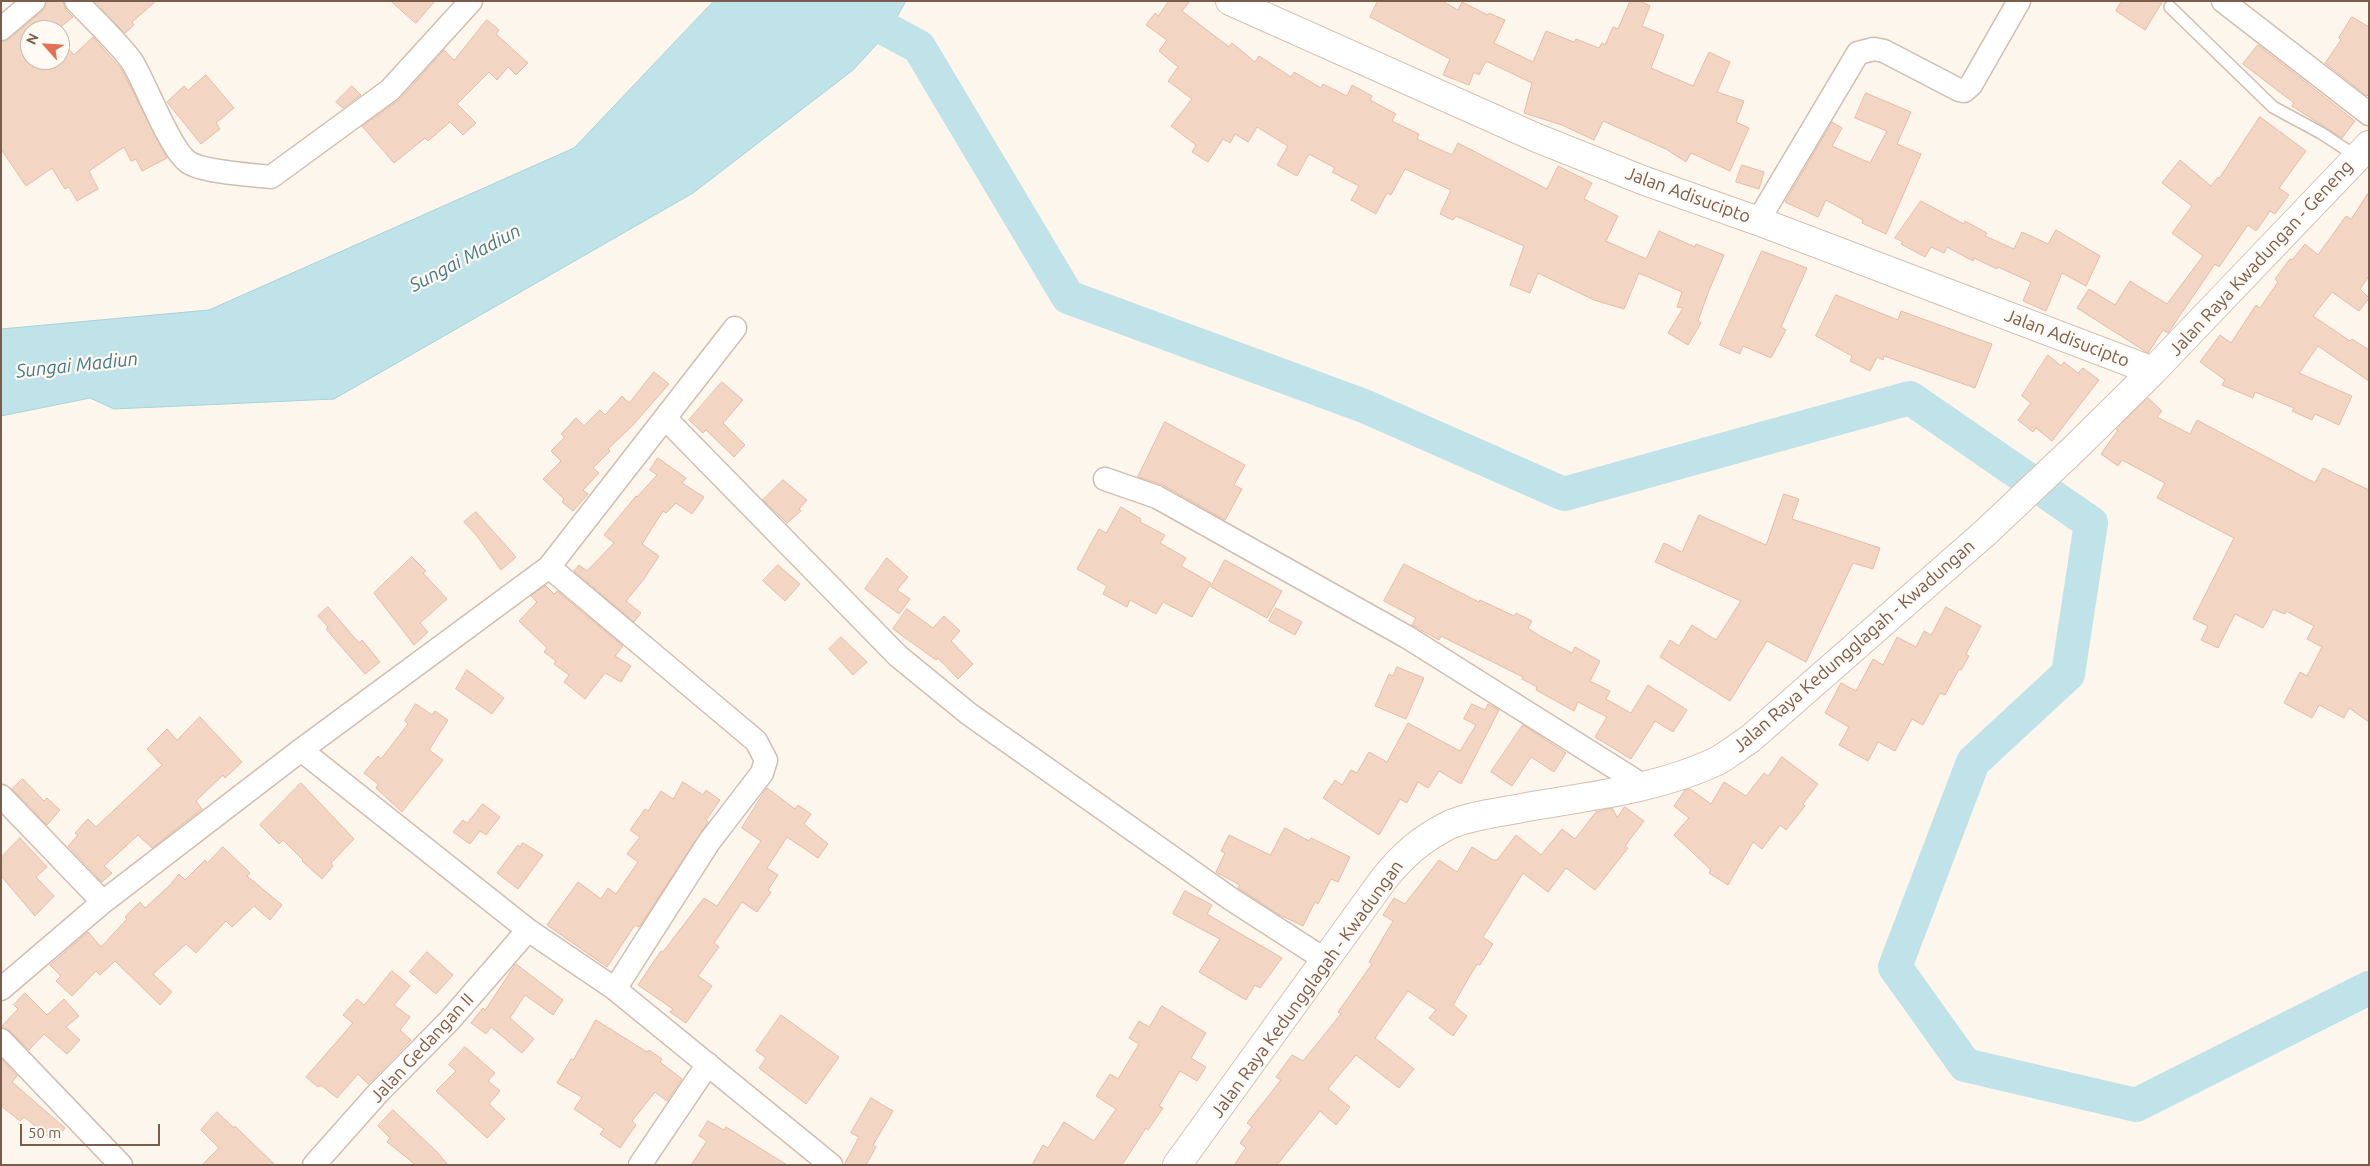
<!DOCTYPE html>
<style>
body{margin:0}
#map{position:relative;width:2370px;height:1166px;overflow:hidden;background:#fdf6ec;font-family:Ubuntu,sans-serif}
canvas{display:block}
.frame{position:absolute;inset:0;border:2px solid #7a5c4d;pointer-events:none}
.north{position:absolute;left:20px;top:20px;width:50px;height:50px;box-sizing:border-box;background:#fffaf3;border:1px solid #cabbb1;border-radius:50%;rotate:296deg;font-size:14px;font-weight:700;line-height:20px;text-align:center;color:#7a5c4d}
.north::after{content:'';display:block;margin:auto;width:18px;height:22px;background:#e76f51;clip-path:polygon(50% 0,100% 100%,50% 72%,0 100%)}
.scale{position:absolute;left:20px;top:1124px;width:140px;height:22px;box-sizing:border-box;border:2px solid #7a5c4d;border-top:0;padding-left:6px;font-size:15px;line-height:18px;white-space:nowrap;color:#7a5c4d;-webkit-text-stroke:4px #fffaf3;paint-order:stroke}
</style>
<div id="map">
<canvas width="2370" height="1166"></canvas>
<div class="frame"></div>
<div class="north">N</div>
<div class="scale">50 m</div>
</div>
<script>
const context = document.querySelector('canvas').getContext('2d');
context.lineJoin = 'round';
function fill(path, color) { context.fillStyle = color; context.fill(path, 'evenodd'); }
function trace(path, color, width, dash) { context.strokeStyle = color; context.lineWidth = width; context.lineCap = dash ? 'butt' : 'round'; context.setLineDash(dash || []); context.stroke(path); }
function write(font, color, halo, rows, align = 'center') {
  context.font = font + ' Ubuntu,sans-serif'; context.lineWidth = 4.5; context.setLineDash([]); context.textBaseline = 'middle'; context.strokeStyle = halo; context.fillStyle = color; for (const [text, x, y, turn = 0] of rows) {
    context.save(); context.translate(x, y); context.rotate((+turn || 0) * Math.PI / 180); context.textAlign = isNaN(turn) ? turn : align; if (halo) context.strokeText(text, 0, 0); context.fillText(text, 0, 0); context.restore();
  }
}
const water = new Path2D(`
 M714 1H906L889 31 853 70 693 193 334 399 114 409 90 398 1 416V329L209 310 574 148Z`);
const river = new Path2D(`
 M834 1 919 47 1068 297 1364 406 1564 494 1910 398 2091 523 2068 674 1973 762 1895 967 1965 1065 2136 1105 2369 988`);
const building = new Path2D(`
 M47 1H63L66 10 73 17 57 30H30V60H60V39L74 55 93 37 122 70 167 158 142 171 136 159 131 161 124 147 89 171 98 189 77 201 69 187 65 189 52 168 26 186 1 149V42L9 39 42 11Z
 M95 1H156L132 22 134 25 125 33Z
 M391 1H435L416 23Z
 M1169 1H1190L1182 11 1229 47 1232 43 1255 62 1259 56 1291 77 1294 72 1321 88 1323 84 1347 96 1352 85 1372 96 1370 100 1396 114 1392 121 1419 134 1417 139 1452 155 1458 143 1547 189 1558 166 1592 183 1584 199 1618 216 1606 241 1646 259 1659 231 1695 247 1696 244 1724 255 1708 293 1698 321 1701 323 1688 345 1668 333 1683 308 1677 307 1682 292 1639 273 1624 309 1594 300 1538 273 1530 293 1510 285 1524 246 1456 216 1453 220 1440 214 1451 190 1405 169 1391 195 1387 193 1376 214 1351 200 1359 186 1332 172 1335 168 1309 154 1297 176 1277 165 1288 146 1257 127 1248 142 1235 134 1230 143 1223 139 1208 162 1192 152 1196 145 1171 126 1192 99 1168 81 1178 67 1159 51 1167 40 1146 25 1155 13 1158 16Z
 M1378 1H1442L1458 10 1462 2 1488 15 1489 13 1505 20 1494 43 1533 62 1546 31 1574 42 1576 39 1599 48 1602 43 1605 45 1613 27 1618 29 1630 1H1640L1650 6 1642 26 1664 35 1651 68 1693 86 1709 52 1730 62 1717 92 1744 101 1736 122 1749 128 1730 171 1691 153 1686 162 1666 149 1603 121 1594 140 1562 125 1524 113 1532 83 1486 61 1479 75 1474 72 1469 85 1443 75 1450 59 1370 17Z
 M2122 1H2163L2145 30 2116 11Z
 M2352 17 2369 27V93L2367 96 2325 63 2341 40 2339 38Z
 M487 20 499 30 496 34 528 63 516 75 508 67 497 80 489 72 457 104 476 123 463 135 450 122 428 141 425 138 394 163 362 126 400 99 444 50 454 60Z
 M2258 45 2355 121 2342 138 2292 106 2294 103 2243 64Z
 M206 75 234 108 216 123 220 129 201 144 167 102 184 86 188 90Z
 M352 86 361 95 343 108 336 102Z
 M1866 93 1911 112 1897 144 1921 154 1886 234 1862 223 1863 220 1826 200 1818 217 1785 202 1832 122 1842 128 1832 146 1870 163 1887 131 1855 118Z
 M2260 117 2306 151 2279 188 2289 195 2275 214 2270 211 2256 231 2248 225 2219 267 2215 264 2168 333 2163 330 2148 353 2077 308 2089 289 2115 305 2130 281 2167 304 2203 256 2172 233 2192 206 2162 183 2180 160 2211 186 2218 177 2219 178Z
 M1742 165 1764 172 1759 189 1736 182Z
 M2369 192V276L2360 289 2369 298 2359 311 2332 292 2313 316 2350 341 2352 339 2369 350V381L2318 346 2299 373 2352 396 2339 425 2315 414 2312 420 2292 411 2294 408 2255 392 2253 398 2222 385 2225 380 2200 362 2220 335 2231 343 2256 305 2260 308 2278 282 2275 279 2290 259 2292 260 2305 244 2318 255 2346 216 2351 219Z
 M1921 201 1964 224 1965 221 1987 233 1985 236 2014 249 2022 232 2048 244 2056 230 2100 256 2086 286 2062 273 2046 311 2023 301 2031 282 1998 267 1997 269 1974 258 1973 261 1947 247 1944 253 1931 247 1925 257 1901 244 1903 242 1895 238Z
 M1762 251 1807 268 1781 327 1786 330 1771 358 1743 346 1740 354 1720 345Z
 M1836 295 1898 320 1901 311 1992 344 1975 388 1884 356 1883 360 1877 357 1870 371 1850 361 1852 356 1816 336Z
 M2048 355 2061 366 2064 362 2078 373 2083 368 2099 380 2052 441 2036 428 2033 432 2018 420 2031 403 2022 396Z
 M654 372 669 384 633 425 608 449 610 451 593 468 599 473 583 490 588 494 573 511 562 502 564 499 543 479 561 461 551 451 565 437 561 434 576 418 584 426 600 410 605 415 622 396 629 403Z
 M722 382 743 400 723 423 745 445 734 457 706 430 703 433 689 420Z
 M2148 398 2162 411 2157 417 2190 434 2197 420 2315 483 2323 468 2369 490V722L2349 708 2344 718 2319 705 2312 718 2284 703 2300 672 2307 676 2322 647 2307 639 2314 626 2286 611 2285 614 2273 609 2263 628 2235 614 2218 648 2201 640 2208 626 2193 619 2234 538 2157 498 2165 483 2122 460 2118 466 2101 454 2118 430 2116 429Z
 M1165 422 1245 465 1234 485 1242 489 1225 520 1163 485 1138 477Z
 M658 458 686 478 682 483 704 497 692 514 676 503 666 513 663 511 642 544 659 556 644 579 626 601 641 613 634 622 574 571 579 565 587 571 614 543 604 535 636 496 637 497 657 475 650 470Z
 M783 480 807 500 799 509 801 511 787 523 763 500Z
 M1784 494 1799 499 1792 519 1880 548 1873 569 1853 563 1806 662 1767 641 1730 701 1660 657 1670 640 1679 646 1692 625 1716 640 1741 601 1655 562 1664 543 1682 552 1699 515 1766 545Z
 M1121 507 1141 519 1140 522 1165 535 1160 543 1186 558 1181 566 1211 583 1192 617 1163 602 1156 614 1130 600 1127 607 1103 594 1107 586 1077 569 1099 529 1106 533Z
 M476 512 516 557 501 570 477 536 464 522Z
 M412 557 426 571 423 573 447 599 420 623 428 632 414 645 374 593Z
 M887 558 908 577 897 590 910 599 899 614 865 589Z
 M1225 560 1282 591 1267 618 1211 587Z
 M1404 564 1479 602 1480 600 1514 616 1516 613 1532 621 1528 628 1540 636 1572 653 1575 647 1600 661 1590 681 1610 691 1606 699 1631 713 1648 685 1687 710 1673 732 1655 721 1631 759 1595 737 1607 717 1578 702 1574 711 1536 690 1537 687 1522 679 1523 677 1441 636 1439 640 1412 625 1416 618 1384 601Z
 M778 565 800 584 785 601 763 581Z
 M546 586 554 594 557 591 623 646 615 656 631 666 621 682 605 673 585 699 564 682 569 675 554 664 556 661 544 652 547 648 519 621 537 602 531 596Z
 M328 607 359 643 362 640 380 662 365 674 326 629 328 627 318 616Z
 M1946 607 1981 626 1966 654 1969 656 1961 670 1959 669 1945 695 1940 693 1923 725 1912 719 1895 751 1878 742 1868 761 1839 745 1849 727 1825 713 1841 683 1856 691 1873 659 1883 665 1897 637 1916 647 1924 631 1931 635Z
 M1276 608 1302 622 1295 635 1269 621Z
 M907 609 933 628 944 616 960 631 951 641 973 664 958 679 938 658 936 660 893 629Z
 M841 637 867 662 853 675 829 649Z
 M1397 667 1424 678 1406 719 1375 706 1389 674 1393 676Z
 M467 670 504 698 492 714 456 689Z
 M416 704 432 715 435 711 448 720 429 750 443 760 402 812 376 788 378 784 364 773 378 756 381 759 408 724 405 721Z
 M1472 704 1485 710 1488 704 1499 710 1461 784 1439 771 1428 788 1418 782 1407 803 1400 799 1379 835 1323 798 1335 780 1342 785 1351 770 1357 773 1369 752 1387 762 1408 723 1460 751 1476 725 1464 719Z
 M200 717 242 762 225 778 223 775 196 801 202 809 152 848 138 835 104 866 112 873 102 882 68 846 78 835 75 833 88 819 96 827 162 765 147 749 167 729 177 740Z
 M1523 725 1566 753 1554 772 1531 757 1512 786 1491 772Z
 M1782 757 1818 784 1803 804 1805 806 1786 830 1780 825 1762 849 1753 842 1728 885 1709 873 1711 870 1674 835 1689 818 1674 806 1685 790 1690 789 1711 804 1724 782 1746 796 1764 773 1768 776Z
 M23 779 44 801 47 798 60 810 47 825 12 789Z
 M683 782 703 795 706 790 720 800 706 820 708 822 639 927 635 925 607 967 547 925 578 882 601 899 608 888 616 894 638 862 627 854 640 837 630 830 645 809 648 811 661 791 673 799Z
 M301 783 354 839 331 863 333 866 322 879 302 861 303 860 283 840 279 844 260 825Z
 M767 788 795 809 798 805 811 814 804 824 828 844 818 858 787 837 767 868 778 875 768 890 771 892 757 912 742 902 714 943 719 947 698 976 712 986 686 1023 670 1012 673 1009 638 985 661 951 663 952 704 898 717 906 761 841 742 828Z
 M483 804 500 817 486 835 480 831 470 844 453 832 463 820 467 823Z
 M1625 807 1644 821 1625 846 1628 848 1595 890 1566 868 1548 892 1523 873 1483 937 1493 944 1480 965 1477 964 1453 1005 1467 1016 1453 1036 1429 1018 1436 1010 1408 991 1375 1038 1414 1069 1399 1088 1356 1055 1328 1089 1350 1107 1336 1125 1320 1111 1277 1165H1234L1246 1148 1240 1143 1252 1127 1247 1123 1281 1080 1276 1077 1292 1055 1303 1061 1341 1014 1338 1012 1372 964 1369 962 1393 921 1383 915 1394 898 1405 904 1439 860 1457 872 1472 847 1493 860H1497L1516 835 1541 855 1562 829 1575 839 1596 812 1612 808 1617 817Z
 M1285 828 1309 841 1311 838 1350 857 1338 882 1331 879 1318 904 1315 902 1303 926 1278 914 1238 888 1240 885 1216 872 1225 853 1221 851 1229 835 1270 855Z
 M20 838 47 867 36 877 54 896 35 916 1 876V858Z
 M523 843 543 855 518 889 497 873 518 845 520 847Z
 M223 847 250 873 247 876 282 905 270 920 254 906 232 927 226 921 196 953 186 944 153 974 172 992 160 1005 115 961 100 975 96 971 72 996 56 981 61 976 50 965 88 932 101 947 127 919 125 917 140 902 145 908 170 885 179 874 185 880 205 860 207 863Z
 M1185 891 1212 905 1207 914 1282 958 1260 988 1255 985 1246 1000 1199 972 1220 939 1173 914Z
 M427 952 453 975 436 994 410 972Z
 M516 964 563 1000 553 1015 525 995 510 1018 534 1039 522 1053 491 1027 486 1034 471 1023 483 1008 485 1010Z
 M392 971 410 986 394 1005 410 1017 400 1030 411 1040 368 1084 358 1074 337 1098 321 1085 318 1087 306 1077 353 1023 343 1015 357 999 364 1005Z
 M25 993 47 1015 64 999 79 1016 66 1027 80 1040 67 1054 44 1034 29 1050 10 1031 1 1027 18 1009 14 1005Z
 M1162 1006 1206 1033 1191 1058 1206 1067 1197 1081 1180 1071 1159 1106 1163 1108 1148 1130 1146 1128 1122 1165H1032L1043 1145 1048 1148 1064 1122 1094 1141 1116 1109 1096 1096 1110 1074 1118 1079 1139 1044 1129 1038 1139 1021 1149 1027Z
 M781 1015 839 1057 806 1104 759 1068 766 1058 756 1051Z
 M596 1020 647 1052 649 1050 662 1059 660 1062 682 1079 667 1101 655 1092 632 1121 636 1125 620 1148 600 1134 604 1129 574 1109 582 1097 557 1083 571 1059 573 1060Z
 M465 1047 495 1073 488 1081 500 1091 489 1104 505 1119 487 1138 436 1091 456 1071 449 1065Z
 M1 1059 17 1076 12 1082 65 1128 54 1141 24 1117 20 1121 1 1106Z
 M871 1098 893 1111 873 1145 876 1147 866 1165H844L859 1137 851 1133Z
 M393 1110 438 1153 448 1165H416L387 1142 390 1138 378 1126Z
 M217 1112 234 1128 235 1126 275 1165H202L219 1148 201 1130Z
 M708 1121 724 1130 726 1127 787 1165H691L707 1141 699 1136Z`);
const service = new Path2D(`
 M2170 7 2273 107 2321 133 2356 156`);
const minor = new Path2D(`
 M76 1C92 18 121 45 133 63 146 85 170 149 188 162 202 172 252 175 271 177L390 90 471 1
 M2223 1 2369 114
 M1 29 34 1
 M1758 221 1858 53 1874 49 1884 51 1959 90 1964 91 1971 85 2019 1
 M665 418 898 656 969 714 1231 899 1327 961
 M1105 479 1157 497 1407 637 1644 786
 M549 567 756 741 766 760 762 773 709 842 615 989
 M301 750 528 930 615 989 831 1165
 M1 796 103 902
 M1 989 103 902 301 750 549 567 735 328
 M1 1040 121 1165
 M314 1165 378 1093 449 1021 528 930
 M640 1165 708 1064`);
const secondary = new Path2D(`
 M1230 1 1537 138 1645 181 1758 221 2153 371
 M1177 1165 1383 880C1402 856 1421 839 1449 825 1471 815 1504 812 1527 807 1590 796 1657 789 1715 762 1727 756 1739 746 1750 739L1985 533 2076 447 2153 371 2369 145`);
const streetNames = [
 ["Jalan Adisucipto",1688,195,20],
 ["Jalan Raya Kwadungan - Geneng",2261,258,-47],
 ["Jalan Adisucipto",2067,338,21],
 ["Jalan Raya Kedungglagah - Kwadungan",1854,646,-41],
 ["Jalan Raya Kedungglagah - Kwadungan",1307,989,-54],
 ["Jalan Gedangan II",422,1048,-47]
];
const waterNames = [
 ["Sungai Madiun",465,258,-28],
 ["Sungai Madiun",77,365,-6]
];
fill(water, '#bfe3e8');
trace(water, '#a5d3da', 1);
trace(river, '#bfe3e8', 34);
fill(building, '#f3d5c3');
trace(building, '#e6bba3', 1);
trace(service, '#d1beb0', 14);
trace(minor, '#d1beb0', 25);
trace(secondary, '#d6c0b0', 30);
trace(service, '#fff', 11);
trace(minor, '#fff', 22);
trace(secondary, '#fff', 28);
write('18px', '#7a5c4d', '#fffaf3', streetNames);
write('italic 19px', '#437c86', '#fffaf3', waterNames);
</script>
